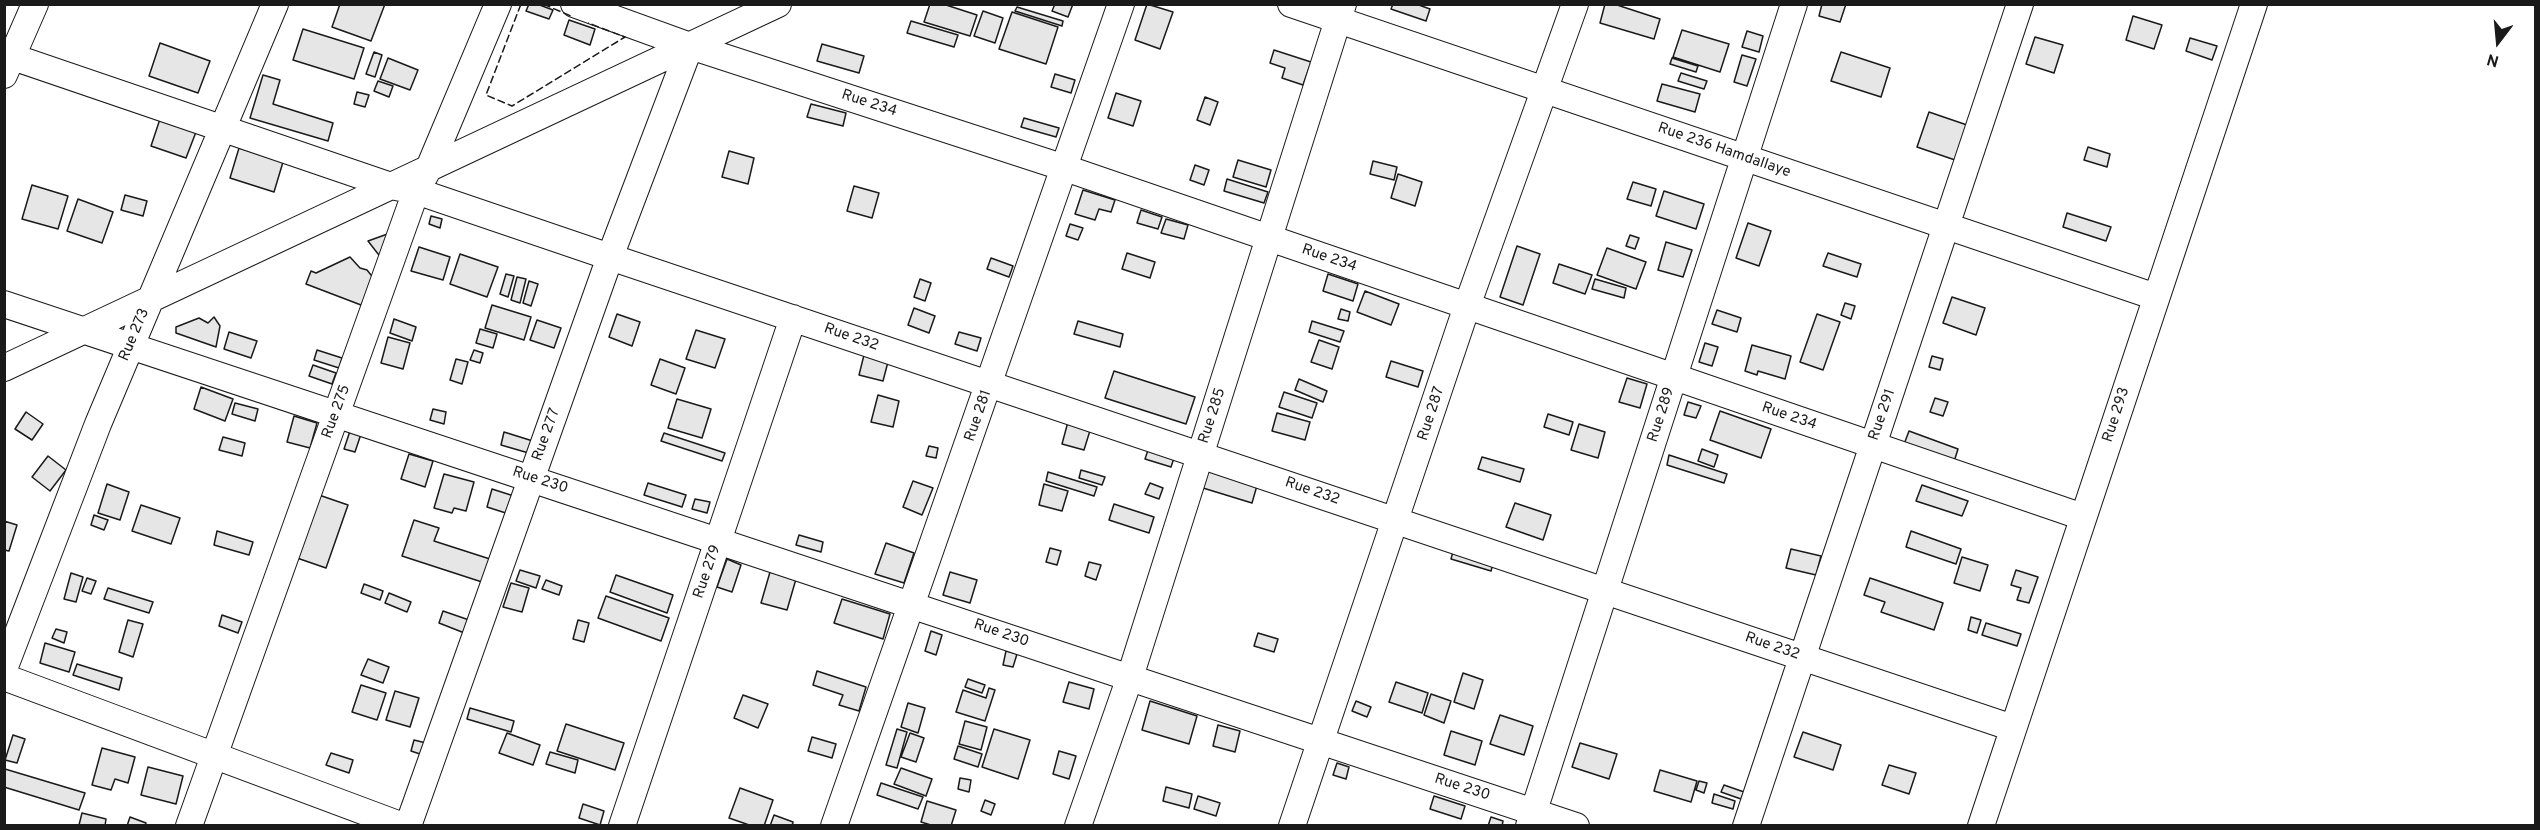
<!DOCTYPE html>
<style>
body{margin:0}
#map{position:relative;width:2540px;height:830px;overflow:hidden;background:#fff;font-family:Overpass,sans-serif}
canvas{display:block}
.frame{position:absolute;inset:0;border:6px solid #1a1a1a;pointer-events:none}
.north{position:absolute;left:2468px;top:12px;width:60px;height:60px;-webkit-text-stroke:4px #fff;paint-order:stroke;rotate:196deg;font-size:16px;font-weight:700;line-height:24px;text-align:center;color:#1a1a1a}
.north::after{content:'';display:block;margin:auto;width:21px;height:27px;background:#1a1a1a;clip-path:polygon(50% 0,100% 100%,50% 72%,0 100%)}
</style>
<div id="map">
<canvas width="2540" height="830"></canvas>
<div class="frame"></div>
<div class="north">N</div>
</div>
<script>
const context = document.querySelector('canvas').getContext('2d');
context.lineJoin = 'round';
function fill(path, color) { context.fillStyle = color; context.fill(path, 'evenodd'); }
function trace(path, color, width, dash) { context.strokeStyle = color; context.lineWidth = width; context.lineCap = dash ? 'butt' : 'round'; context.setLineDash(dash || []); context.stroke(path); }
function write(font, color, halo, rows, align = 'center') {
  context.font = font + ' Overpass,sans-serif'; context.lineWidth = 4.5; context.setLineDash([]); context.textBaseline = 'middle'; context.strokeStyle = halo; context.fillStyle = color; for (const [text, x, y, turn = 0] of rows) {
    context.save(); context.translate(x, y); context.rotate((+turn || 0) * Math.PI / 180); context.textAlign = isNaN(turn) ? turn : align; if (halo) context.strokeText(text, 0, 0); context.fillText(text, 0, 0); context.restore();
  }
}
const building = new Path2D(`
 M340 4H385L371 41 332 27Z
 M529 4H537L553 10 549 19 526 11Z
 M930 4H943L977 15 970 36 924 22Z
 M1055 4H1073L1068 17 1052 11Z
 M1147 4 1173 12 1160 49 1135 40Z
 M1393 4H1416L1430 9 1426 21 1391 9Z
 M1605 4H1614L1660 19 1654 39 1600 23Z
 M1822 4H1846L1840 22 1819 16Z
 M1017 7 1063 21 1062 26 1015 11Z
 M983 11 1003 18 995 43 974 36Z
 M1012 12 1058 27 1046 64 999 49Z
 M2133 16 2162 25 2154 49 2126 40Z
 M569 20 595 29 590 45 564 35Z
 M911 21 958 35 954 47 907 33Z
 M303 29 364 48 354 79 293 60Z
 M1682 30 1729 44 1720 72 1673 57Z
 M1747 31 1763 36 1759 52 1742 47Z
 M2035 37 2063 45 2054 73 2026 64Z
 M2190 38 2217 46 2212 60 2186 51Z
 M160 43 210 61 198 93 149 76Z
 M822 44 864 56 859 73 817 61Z
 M1274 50 1311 62 1303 85 1282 78 1285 68 1270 63Z
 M374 52 382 55 375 77 366 74Z
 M1841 52 1890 68 1881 97 1831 81Z
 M1742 55 1756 59 1747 86 1734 82Z
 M388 58 418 70 410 90 380 79Z
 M1672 58 1698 66 1696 72 1670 64Z
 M1681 73 1707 81 1704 89 1678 81Z
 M1055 74 1075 80 1071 93 1051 87Z
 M263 75 280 80 273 104 333 123 328 141 250 118Z
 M378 81 393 86 389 97 374 91Z
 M1662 84 1700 94 1695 112 1657 101Z
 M357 92 369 95 365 107 354 104Z
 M1116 93 1141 101 1133 126 1108 118Z
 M1205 97 1218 102 1210 125 1197 120Z
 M811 104 846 113 843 126 807 117Z
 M1929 112 1967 125 1955 160 1917 147Z
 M1024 118 1059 128 1056 137 1021 127Z
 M160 119 196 132 186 158 151 146Z
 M2088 147 2110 154 2107 167 2084 160Z
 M239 148 283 162 274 192 230 178Z
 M729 151 754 158 748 184 722 177Z
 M1238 160 1271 170 1266 187 1233 177Z
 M1373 161 1397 167 1394 180 1370 174Z
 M1195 165 1209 170 1204 185 1190 180Z
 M1398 174 1422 182 1415 206 1391 198Z
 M1227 179 1268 192 1264 203 1224 191Z
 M1633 182 1656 189 1651 206 1627 199Z
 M32 185 68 196 58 229 22 219Z
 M854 186 879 193 872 218 847 211Z
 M1083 190 1115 200 1111 212 1099 209 1095 220 1075 214Z
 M1664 191 1704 204 1696 229 1656 216Z
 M125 195 147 201 143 216 121 210Z
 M78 199 113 212 102 243 67 231Z
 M1141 210 1162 217 1158 229 1137 223Z
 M2067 213 2111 227 2106 241 2063 227Z
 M431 216 442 219 440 228 429 224Z
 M1166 219 1188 225 1184 239 1161 233Z
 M1748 223 1771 231 1759 266 1736 258Z
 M1070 224 1083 228 1078 240 1066 236Z
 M393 232 382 259 368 241Z
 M1630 235 1639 238 1635 249 1626 246Z
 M1666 242 1692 250 1683 277 1658 270Z
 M1517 246 1540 254 1523 305 1500 297Z
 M419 247 450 257 443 280 411 271Z
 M1607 248 1646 262 1636 289 1597 275Z
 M1127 253 1155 262 1150 278 1122 269Z
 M1828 253 1861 264 1857 277 1823 266Z
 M460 254 498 267 487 297 450 284Z
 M350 257 360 268 367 270 375 280 361 305 306 284 311 271 316 273Z
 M991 258 1013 266 1009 277 987 269Z
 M1559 264 1592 275 1585 294 1553 283Z
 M506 274 514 276 508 297 500 294Z
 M1328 274 1358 284 1353 301 1323 291Z
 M517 277 526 279 520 303 511 300Z
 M920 279 931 283 925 301 914 297Z
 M1595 279 1626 288 1624 298 1592 289Z
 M529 281 538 284 531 306 523 303Z
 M1365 291 1399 304 1391 325 1357 312Z
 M1952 297 1985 308 1976 335 1943 323Z
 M1845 303 1855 306 1851 319 1841 315Z
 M492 305 531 317 524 340 485 328Z
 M914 308 935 316 929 333 908 325Z
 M1341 309 1350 312 1348 321 1338 319Z
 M1717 310 1741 318 1737 332 1712 324Z
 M617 314 640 322 632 346 609 337Z
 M1817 314 1840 322 1823 370 1800 362Z
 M214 317 220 326 216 347 176 333V327L199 318 208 323Z
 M394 319 416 327 412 341 390 333Z
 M537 320 561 328 554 348 530 340Z
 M1078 321 1123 334 1120 347 1074 334Z
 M1312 321 1344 331 1340 342 1309 332Z
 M480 329 497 334 493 348 476 343Z
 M696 330 725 339 715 368 686 359Z
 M229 332 257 341 251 358 224 349Z
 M959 332 981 338 977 351 955 344Z
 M388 337 410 343 403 369 381 363Z
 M1319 340 1339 347 1332 369 1311 362Z
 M1705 343 1718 347 1712 366 1699 362Z
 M1752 345 1791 356 1785 379 1758 371 1757 375 1745 371Z
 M317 350 342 358 339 368 314 360Z
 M474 350 483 353 480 363 470 360Z
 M865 351 889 358 883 381 859 375Z
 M1932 356 1943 359 1940 370 1929 367Z
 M456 359 468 362 462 384 450 380Z
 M660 359 685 368 676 394 651 385Z
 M1391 361 1423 371 1418 387 1386 377Z
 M313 365 336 373 332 384 309 376Z
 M1114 371 1195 397 1186 424 1105 398Z
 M1627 378 1647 384 1640 408 1619 402Z
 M1299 379 1327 391 1323 402 1295 390Z
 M201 387 233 399 225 421 194 409Z
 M1284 392 1317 403 1312 418 1279 407Z
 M878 395 899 401 893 427 871 422Z
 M1935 398 1948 402 1943 416 1930 412Z
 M677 399 711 409 702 438 668 428Z
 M1688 402 1701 406 1696 418 1684 415Z
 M235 403 258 409 255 421 232 414Z
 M433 409 446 412 444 424 430 420Z
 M1720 411 1771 429 1761 458 1710 440Z
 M26 412 43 424 32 440 15 429Z
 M1277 413 1310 422 1305 440 1272 431Z
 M1548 414 1573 422 1569 435 1544 427Z
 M294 416 317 423 310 448 287 442Z
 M1069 418 1092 424 1084 450 1062 444Z
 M1579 424 1605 432 1598 458 1571 450Z
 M350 431 361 434 355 452 344 449Z
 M1909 431 1958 449 1953 465 1903 447Z
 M504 432 536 442 532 454 501 445Z
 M664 433 725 453 722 461 661 441Z
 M223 437 245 443 242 456 219 450Z
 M1150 444 1176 452 1171 467 1145 459Z
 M929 446 938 448 936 458 926 456Z
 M1702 449 1718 455 1714 467 1698 461Z
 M409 454 433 461 425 487 401 479Z
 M1669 455 1727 474 1724 483 1667 465Z
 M48 456 66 470 50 491 32 477Z
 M1482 457 1524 469 1520 482 1478 469Z
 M1209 467 1258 482 1252 503 1203 488Z
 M1081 470 1105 477 1102 485 1079 478Z
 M1048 472 1097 487 1094 496 1046 481Z
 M444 474 474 482 466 511 454 508 452 513 434 508Z
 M913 481 933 488 922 515 903 507Z
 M648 483 686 495 682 507 644 495Z
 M1150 483 1163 488 1159 499 1145 494Z
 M107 484 129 492 120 520 98 513Z
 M1044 484 1068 491 1062 511 1039 505Z
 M1922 485 1968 501 1962 516 1916 501Z
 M492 489 517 497 512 515 487 507Z
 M319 495 348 505 326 568 297 558Z
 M695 499 710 502 707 513 692 509Z
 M1515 503 1551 515 1543 540 1506 527Z
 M1114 504 1154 517 1149 533 1109 520Z
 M141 505 180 518 171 544 132 531Z
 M94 515 108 520 104 530 91 525Z
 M414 520 439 528 434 541 493 560 485 583 402 556Z
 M4 521 17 525 9 551 4 550Z
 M217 531 253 542 249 555 214 545Z
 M1911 531 1961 549 1956 564 1906 547Z
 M799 535 823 542 821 552 796 545Z
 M886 543 914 553 904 583 875 574Z
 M1050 548 1061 551 1057 565 1046 562Z
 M1454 548 1494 560 1491 571 1451 559Z
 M1791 549 1821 556 1816 575 1786 568Z
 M1962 557 1988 565 1980 591 1954 583Z
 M727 559 741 565 732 592 717 587Z
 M1089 562 1101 565 1096 580 1085 576Z
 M520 570 540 576 536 588 516 581Z
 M2016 570 2038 577 2029 603 2017 600 2021 588 2011 585Z
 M770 572 796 579 787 610 761 603Z
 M950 572 977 580 970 603 943 595Z
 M71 573 83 577 76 602 64 599Z
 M616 575 673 595 667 613 610 592Z
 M87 578 96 581 91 594 82 591Z
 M1870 578 1943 603 1934 630 1881 612 1885 602 1864 595Z
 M546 580 562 586 559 595 542 589Z
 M511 583 529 588 522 612 503 607Z
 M364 584 383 591 380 600 361 593Z
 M108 588 153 602 149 613 104 599Z
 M389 593 411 602 407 612 385 603Z
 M606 596 669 618 661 641 598 618Z
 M842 599 890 614 883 639 834 623Z
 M443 611 472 621 467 634 439 623Z
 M222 615 242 622 238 633 219 626Z
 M1971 617 1981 620 1977 633 1968 630Z
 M128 620 143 624 133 657 119 652Z
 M578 620 589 623 584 642 573 639Z
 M1986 623 2021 634 2017 646 1982 635Z
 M56 629 67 632 64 643 52 638Z
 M931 631 942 635 936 655 925 651Z
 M1258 633 1278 639 1274 652 1254 646Z
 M45 643 75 652 69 672 40 663Z
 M1006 651 1017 654 1013 667 1003 665Z
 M368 659 389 667 383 683 361 675Z
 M77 664 122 678 119 690 73 675Z
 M817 671 866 687 859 711 839 705 843 695 813 685Z
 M1463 673 1483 680 1474 709 1454 702Z
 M968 679 985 685 982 693 965 687Z
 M1069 682 1094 689 1089 709 1063 702Z
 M1396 682 1428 693 1422 713 1389 702Z
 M361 685 386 693 377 720 352 712Z
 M989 688 995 690 985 721 956 712 963 690 986 698Z
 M395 691 419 698 410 727 386 720Z
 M1431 694 1451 701 1444 723 1424 715Z
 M743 695 768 704 758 728 734 718Z
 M1150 701 1197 716 1189 744 1142 730Z
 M1356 701 1371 707 1367 717 1352 711Z
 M908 703 925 708 918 733 901 727Z
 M470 708 514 721 511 732 467 719Z
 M1500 715 1533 726 1524 755 1490 744Z
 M965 721 987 727 981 750 959 744Z
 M566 724 624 743 615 770 557 751Z
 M1218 725 1240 731 1235 752 1213 746Z
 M897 729 907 732 897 768 886 765Z
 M994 729 1030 740 1018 779 982 767Z
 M1451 731 1482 741 1475 765 1444 755Z
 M1803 732 1841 745 1833 770 1794 757Z
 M507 733 540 745 533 765 499 753Z
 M910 733 924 738 916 762 901 757Z
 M13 735 25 739 17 763 5 760Z
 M812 737 836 744 832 758 808 751Z
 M414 740 426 743 423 755 411 751Z
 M1580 743 1617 754 1609 779 1572 767Z
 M958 746 982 754 978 767 954 759Z
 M102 748 135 757 128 783 115 779 111 790 92 785Z
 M1059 751 1076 756 1069 779 1053 774Z
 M550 752 578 760 575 773 546 764Z
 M331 753 353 760 349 773 326 765Z
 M1337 763 1349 767 1346 779 1333 775Z
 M1889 765 1916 773 1909 794 1882 785Z
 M148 767 183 776 176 804 141 795Z
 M901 768 932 779 926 796 894 784Z
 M5 769 85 793 79 810 4 787Z
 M1660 770 1697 781 1691 802 1654 791Z
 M960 778 971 780 969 792 958 789Z
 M1699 781 1707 783 1704 793 1696 790Z
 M881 783 923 797 918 809 877 795Z
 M1724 785 1744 792 1741 799 1721 792Z
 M1166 787 1192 794 1189 808 1163 801Z
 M740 788 773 800 764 826H752L729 818Z
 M1714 794 1735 801 1733 809 1712 803Z
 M1198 796 1220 803 1216 816 1194 809Z
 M1434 796 1465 806 1461 819 1430 809Z
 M985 800 995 804 991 815 981 811Z
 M927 801 956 810 951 826H934L921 822Z
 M583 804 604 811 600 825 579 818Z
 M82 813 106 819 105 826 79 825Z
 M774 815 793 822 792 826H770Z
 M130 817 146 823 145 826H127Z
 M1491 817 1503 821 1502 826H1488Z`);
const minor = new Path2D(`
 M574 4 690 46 1065 168 2083 517
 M1291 4 2156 297
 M4 54 391 186 416 191 610 257 2013 728
 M4 75 35 4
 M4 304 1576 826
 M4 368 778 4
 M4 669 98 424 275 4
 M4 677 403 826
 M189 826 416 191 429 168 498 4
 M408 826 610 257 690 46
 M622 826 793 318
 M834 826 1121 4
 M1078 826 1130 677 1343 4
 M1292 826 1467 306 1575 4
 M1529 826 1794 4
 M1746 826 2020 4
 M1981 826 2254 4`);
const fence = new Path2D(`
 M521 4 486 95 512 106 625 37 588 23
 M543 4 571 16`);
const streetNames = [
 ["Rue 234",869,104,18],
 ["Rue 236 Hamdallaye",1724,151,19],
 ["Rue 234",1329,259,19],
 ["Rue 273",135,335,-67],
 ["Rue 232",851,338,19],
 ["Rue 275",337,412,-70],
 ["Rue 287",1432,414,-72],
 ["Rue 289",1662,415,-72],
 ["Rue 291",1883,415,-71],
 ["Rue 293",2117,415,-72],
 ["Rue 281",979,416,-71],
 ["Rue 285",1213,416,-72],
 ["Rue 234",1789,417,19],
 ["Rue 277",547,435,-70],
 ["Rue 230",540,481,18],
 ["Rue 232",1312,492,19],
 ["Rue 279",708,572,-71],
 ["Rue 230",1001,634,19],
 ["Rue 232",1772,647,19],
 ["Rue 230",1462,788,18]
];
fill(building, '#e6e6e6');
trace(building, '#1a1a1a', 1.5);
trace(minor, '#1a1a1a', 28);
trace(minor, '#fff', 26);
trace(fence, '#1a1a1a', 1.5, [8, 3]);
write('15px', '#1a1a1a', '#fff', streetNames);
</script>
